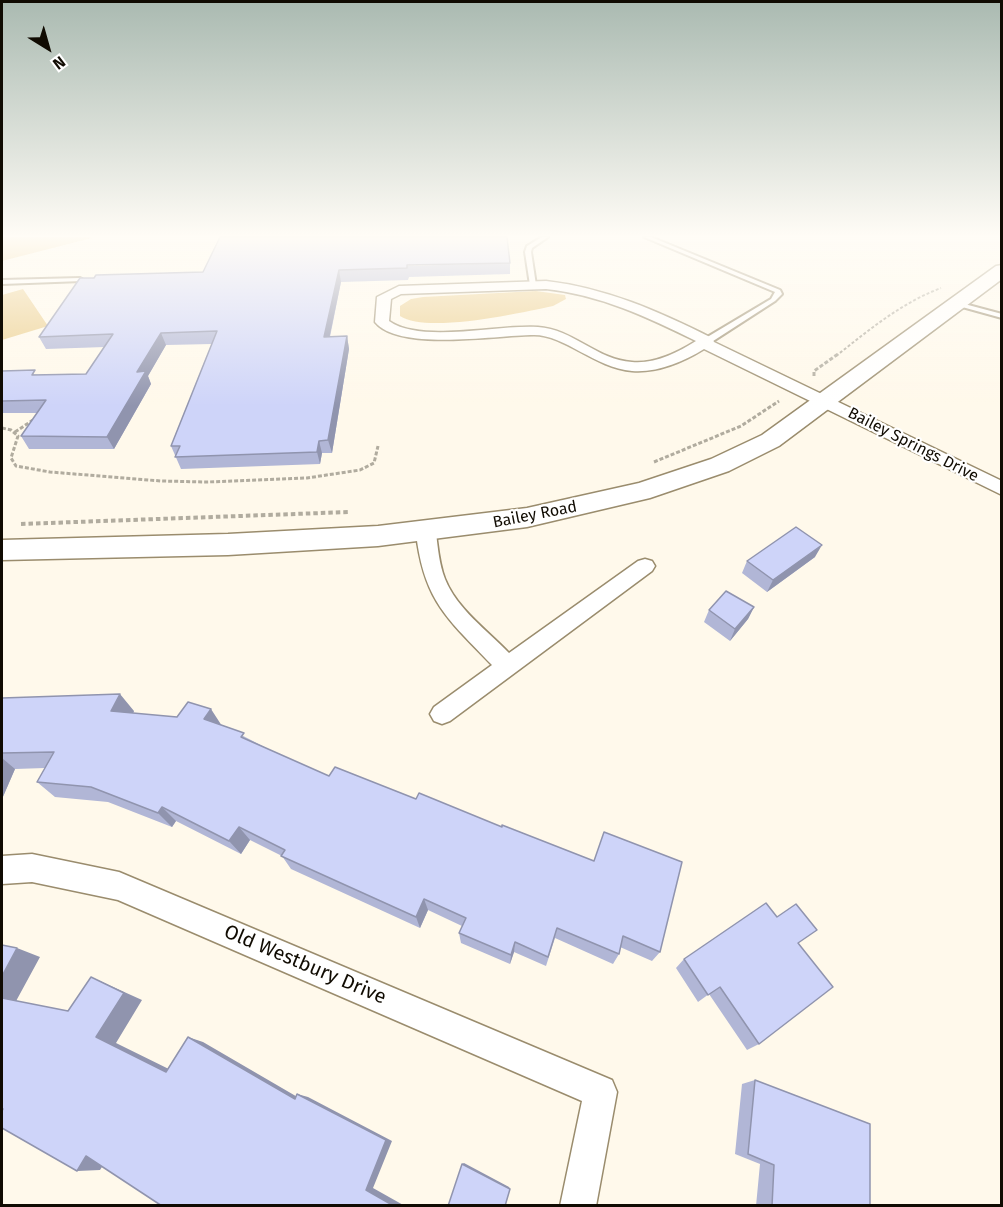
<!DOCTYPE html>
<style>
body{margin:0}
#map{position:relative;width:1003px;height:1207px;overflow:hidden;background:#fff9eb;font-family:"Fira Sans",sans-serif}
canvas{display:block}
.frame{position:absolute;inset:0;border:3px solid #100b02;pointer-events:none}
.north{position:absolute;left:18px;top:18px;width:60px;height:60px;-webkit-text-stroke:4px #fff;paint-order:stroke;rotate:143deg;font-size:16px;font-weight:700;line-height:24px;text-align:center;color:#100b02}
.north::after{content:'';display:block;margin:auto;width:21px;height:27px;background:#100b02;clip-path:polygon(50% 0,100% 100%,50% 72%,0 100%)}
</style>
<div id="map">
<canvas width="1003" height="1207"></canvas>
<div class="frame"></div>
<div class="north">N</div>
</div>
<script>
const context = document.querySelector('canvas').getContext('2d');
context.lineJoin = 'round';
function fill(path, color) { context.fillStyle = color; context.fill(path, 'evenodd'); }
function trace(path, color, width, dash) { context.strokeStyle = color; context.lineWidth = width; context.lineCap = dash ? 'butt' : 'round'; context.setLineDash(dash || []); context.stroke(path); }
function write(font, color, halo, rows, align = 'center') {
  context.font = font + ' "Fira Sans",sans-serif'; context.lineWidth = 4.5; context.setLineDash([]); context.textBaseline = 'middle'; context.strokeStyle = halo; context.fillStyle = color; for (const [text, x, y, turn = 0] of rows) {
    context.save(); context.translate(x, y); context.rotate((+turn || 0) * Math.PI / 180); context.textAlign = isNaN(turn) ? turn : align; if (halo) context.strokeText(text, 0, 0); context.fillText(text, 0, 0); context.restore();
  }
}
const green = new Path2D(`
 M2 237H91L92 238 2 261Z
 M23 289 48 326 2 340V295Z
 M536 291 565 295 566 299 553 306C520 313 427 334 400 316V306L411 299 423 297Z`);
const pathFar2 = new Path2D(`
 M836 356C869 330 901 303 941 288`);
const pathFar1 = new Path2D(`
 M814 376V371L838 354
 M2 428 11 430 18 436 11 458 16 466 50 472 161 481 207 482 307 478 360 470 374 463 378 446
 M15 432 33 420
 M654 462 741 426 779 401`);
const path = new Path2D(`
 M21 524 349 512`);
const lane = new Path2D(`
 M542 237H548L532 248 531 252 536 285 533 287 530 285 525 252 527 246Z
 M644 237H651L780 290 782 294 775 301 710 343H704V339L771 299 775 292Z
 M80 278 82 279V281L2 284V280Z
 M957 302 1002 314V318L955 305 954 304Z`);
const street = new Path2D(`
 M546 281C606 288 658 311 712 338L714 342 1002 481V495L704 349C683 362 657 373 632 371 595 368 565 335 534 335 497 335 399 352 375 322L377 297 399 286ZM546 289C601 295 647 317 696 341 677 353 655 364 632 362 597 360 573 329 538 327 499 324 421 344 389 321L391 299 401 294Z
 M426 526 433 528 436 533C438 548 439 564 445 579 457 609 487 630 509 653L638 561 645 559 652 561 655 566 652 571 450 721 442 724 434 721 430 714 434 707 492 665C447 618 424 601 416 533L419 528Z
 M32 854 119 872 612 1080 617 1092 596 1206H560L582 1101 118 900 32 882 2 884V856Z`);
const secondary = new Path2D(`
 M1002 265V279L779 446 729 471 650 498 527 527 378 546 228 555 2 560V540L228 534 378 526 527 508 639 483 711 459 762 435 996 266Z`);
const wall = new Path2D(`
 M510 263V274L409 277 408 280 341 282 330 337 347 336 349 349 332 453H322L320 464 181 469 171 446 212 344 166 345 148 376 151 384 114 449H29L21 436 37 413H2V371L38 375 86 374 105 347 46 349 39 337 96 275Z
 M815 557 767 592 742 573 747 561Z
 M754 607 748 619 730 641 704 622 709 610Z
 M2 698 134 711 133 713 222 725 660 952 652 961 620 947 619 954 613 964 555 938 546 966 514 952 510 964 461 943 459 933 462 926 428 910 420 928 291 869 282 856 250 840 241 854 176 821 172 827 108 802 55 797 37 782 45 768 15 769 2 799Z
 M798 943 759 1044 747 1050 709 994 698 1002 676 968 684 959Z
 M755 1080 870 1206H756L760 1164 735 1154 742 1084Z`);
const shadedWall = new Path2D(`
 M339 270 341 282 327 349 324 337Z
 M161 333 166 345 148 376 151 384 114 449 107 437 137 372Z
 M347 336 349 349 332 453 328 440Z
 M319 441 322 453 320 464 317 452Z
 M822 545 815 557 767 592 773 580Z
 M754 607 748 619 730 641 735 629Z
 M120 694 134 711 126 728 111 711Z
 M211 709 222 726 204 719Z
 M2 758 15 769 2 799Z
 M162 807 176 821 172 827 158 813Z
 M239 827 250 840 241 854 229 841Z
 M424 899 428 910 420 928 416 917Z
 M515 942 514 952 510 964 511 955Z
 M17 948 40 957 15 1003 2 999V976Z
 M91 977 142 1000 116 1043 183 1076 166 1072 96 1037Z
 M188 1037 203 1042 306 1102 295 1099Z
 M297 1094 308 1097 392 1141 373 1188 405 1206H394L366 1190Z
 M86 1156H109L100 1170 77 1171Z
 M464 1163 509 1187 510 1189 462 1164Z`);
const building = new Path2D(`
 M220 237H507L510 263 407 265V268L339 270 324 337 347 336 328 440 319 441 317 452 175 457 180 446H171L217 331 161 333 137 372 146 371 107 437 21 436 46 400 2 401V371L35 370 32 375 86 374 113 334 39 337 80 278H94L96 275 203 272Z
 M796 527 822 545 773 580 747 561Z
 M726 591 754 607 735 629 709 610Z
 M120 694 111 711 177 717 188 702 211 709 204 719 244 733 241 737 329 776 335 767 416 799 419 793 502 827V825L594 861 604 832 682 862 660 952 623 936 619 954 557 928 548 957 515 942 511 955 459 933 466 918 424 899 416 917 281 856 285 850 239 827 229 841 162 807 158 813 91 787 37 782 54 752 2 753V698Z
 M766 903 777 917 796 904 817 930 798 943 833 987 759 1044 720 987 708 995 684 959Z
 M2 945 17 948 2 976Z
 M91 977 124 993 96 1037 166 1072 188 1037 295 1099 297 1094 386 1140 366 1190 394 1206H162L86 1156 77 1171 2 1128V1111L3 1109H2V998L68 1011Z
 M755 1080 870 1124V1206H772L774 1165 748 1154Z
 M462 1164 510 1189 505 1206H448Z`);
const streetNames = [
 ["Bailey Springs Drive",913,445,27],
 ["Bailey Road",535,515,-11]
];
const nearStreetnames = [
 ["Old Westbury Drive",305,965,23]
];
fill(green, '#ebcd8a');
trace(lane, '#9a8c6d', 4);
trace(street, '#9a8c6d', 3);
trace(secondary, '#9a8c6d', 3);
trace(pathFar2, '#b1ac9f', 2, [3, 2]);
trace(pathFar1, '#b1ac9f', 3, [4, 2]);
trace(path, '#b1ac9f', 4, [4.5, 3]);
fill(lane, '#fff');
fill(street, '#fff');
fill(secondary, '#fff');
fill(wall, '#b1b6d6');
fill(shadedWall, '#9094ae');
fill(building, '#ced4f9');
trace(building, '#9094ae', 1.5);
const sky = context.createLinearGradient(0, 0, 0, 406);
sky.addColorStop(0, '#aabab1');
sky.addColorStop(0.58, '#fffcf6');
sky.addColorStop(1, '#fffcf600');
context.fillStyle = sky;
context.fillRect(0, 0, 1003, 406);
write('16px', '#100b02', '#fff', streetNames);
write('20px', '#100b02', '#fff', nearStreetnames);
</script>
